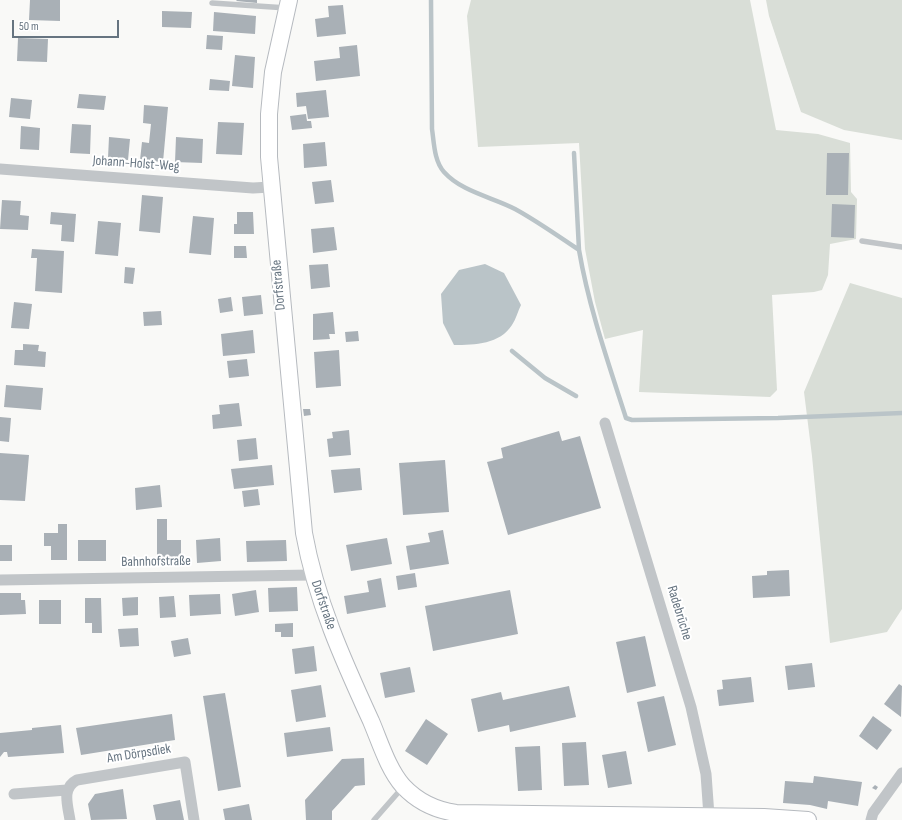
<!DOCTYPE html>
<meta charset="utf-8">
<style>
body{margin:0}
#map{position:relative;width:902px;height:820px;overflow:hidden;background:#f9f9f7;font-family:"Sofia Sans Condensed",sans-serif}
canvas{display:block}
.scale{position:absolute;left:12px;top:20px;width:107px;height:18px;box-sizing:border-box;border:2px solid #667480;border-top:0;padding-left:5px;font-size:12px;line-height:14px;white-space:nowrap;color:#667480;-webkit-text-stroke:3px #fff;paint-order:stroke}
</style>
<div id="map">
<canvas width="902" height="820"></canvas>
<div class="scale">50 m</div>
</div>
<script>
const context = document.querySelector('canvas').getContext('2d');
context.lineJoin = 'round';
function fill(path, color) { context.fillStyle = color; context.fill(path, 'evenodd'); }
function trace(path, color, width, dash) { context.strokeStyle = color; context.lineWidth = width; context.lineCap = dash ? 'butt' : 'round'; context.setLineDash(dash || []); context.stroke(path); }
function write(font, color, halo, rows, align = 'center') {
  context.font = font + ' "Sofia Sans Condensed",sans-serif'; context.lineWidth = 4; context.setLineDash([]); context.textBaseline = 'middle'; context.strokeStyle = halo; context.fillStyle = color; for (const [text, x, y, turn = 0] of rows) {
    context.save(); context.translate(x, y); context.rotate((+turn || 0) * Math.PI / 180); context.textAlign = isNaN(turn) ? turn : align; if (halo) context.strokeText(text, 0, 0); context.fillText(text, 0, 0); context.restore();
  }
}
const green = new Path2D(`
 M471 0H750L776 130 818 134 850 143 851 192 857 199 856 239 830 244 828 275 822 290 814 292 772 295 777 390 770 397 639 392 643 330 605 339 595 302 585 249 579 143 478 147 467 16Z
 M766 0H902V140L844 130 801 112 769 16Z
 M850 283 902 298V609L887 632 830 643 812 456 804 392Z`);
const water = new Path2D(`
 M485 264 504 273 521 305C518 311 516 319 512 325 500 344 475 345 454 345L443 323 441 294 459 270Z`);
const stream = new Path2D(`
 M431 0 432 129C434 142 434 161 444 172 462 192 492 197 515 209 537 221 558 236 579 250 589 308 608 362 626 418L632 420 778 418 902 413
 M574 153 579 250
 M512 351 545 378 576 396`);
const building = new Path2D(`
 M30 0H60V21L29 20Z
 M237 0H257V3L236 1Z
 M343 5 346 34 317 37 315 19 329 17 328 6Z
 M162 11 192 12 191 28 162 27Z
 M214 12 256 16 255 34 213 31Z
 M207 35 223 36 222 50 206 49Z
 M18 38 48 39 47 62 17 61Z
 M357 45 360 76 316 81 314 61 340 58 339 47Z
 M235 55 255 57 253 88 232 86Z
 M210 79 230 81 229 91 209 90Z
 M326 90 329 117 308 119 306 106 297 107 296 93Z
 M79 94 106 96 104 110 77 108Z
 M11 98 32 100 30 119 9 117Z
 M144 105 168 107 163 162 140 160 142 142 149 143 151 124 143 123Z
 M306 114 307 121H311L312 128 292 130 290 116Z
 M218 122 244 123 242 155 216 154Z
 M72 124 91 125 90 154 70 153Z
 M21 126 40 128 39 150 20 149Z
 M109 137 130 139 128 160 108 158Z
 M176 137 203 139 202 163 175 162Z
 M325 142 327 166 304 168 303 144Z
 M827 153H849L848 195H826Z
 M331 180 334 202 315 204 312 182Z
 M142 195 163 197 160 233 139 231Z
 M2 200 21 201 20 215 29 216 28 230 0 229Z
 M832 204 855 205 854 238 831 237Z
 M51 212 76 214 74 242 61 241 62 225 50 224Z
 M237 212H253L254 234H234V224H237Z
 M193 216 214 218 211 255 189 253Z
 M98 221 121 223 118 256 95 254Z
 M334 227 337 250 313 253 311 229Z
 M234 246H246L247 258H234Z
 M32 249 64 251 62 293 35 291 37 258H31Z
 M328 264 330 287 311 289 309 265Z
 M125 267 135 268 133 284 124 283Z
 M261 295 263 314 244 316 242 297Z
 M231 297 233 311 220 313 218 299Z
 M14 302 32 304 29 329 11 328Z
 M161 311 162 325 144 326 143 312Z
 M333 312 335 334H329L330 339 313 340V314Z
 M253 330 255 353 223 356 221 334Z
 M358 331 359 341 346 342 345 332Z
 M23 344 39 345 38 351 46 352 45 367 14 365 15 350H23Z
 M339 350 341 386 316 388 314 352Z
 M247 359 249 376 229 378 227 361Z
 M6 385 43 388 41 410 4 407Z
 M239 403 242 426 213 429 212 415 220 414 219 405Z
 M303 409H310L311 415 304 416Z
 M0 417 11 418 9 442 0 441Z
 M349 430 351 455 329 457 327 439 333 438 332 432Z
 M559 431 562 441 580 436 601 508 508 535 487 462 503 458 501 448Z
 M256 438 258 459 239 461 237 440Z
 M0 453 29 455 25 501 0 500Z
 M445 460 449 512 403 515 399 463Z
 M272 465 274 485 234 489 231 469Z
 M360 468 362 490 334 493 331 470Z
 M160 485 162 507 136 510 135 488Z
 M258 489 260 505 244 507 242 491Z
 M157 519H167V540H181V560H157Z
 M58 524H67V560H51V546H44V533H58Z
 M443 530 449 564 410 570 406 546 430 542 428 533Z
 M220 538 221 561 197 563 196 540Z
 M387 538 392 564 351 571 346 545Z
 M78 540H106V561H78Z
 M286 540 287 561 247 562 246 541Z
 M0 545H12V561H0Z
 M789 570 790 596 753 598 752 576 767 575V571Z
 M415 573 417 587 398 590 396 576Z
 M381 578 386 607 347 614 344 596 369 592 367 581Z
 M297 587 298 611 269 612 268 588Z
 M256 590 259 612 235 616 232 594Z
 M510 590 518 634 433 651 425 606Z
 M0 593H21V600H25L26 614 0 615Z
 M220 594 221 614 190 616 189 595Z
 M174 596 176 617 160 618 159 597Z
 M138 597V615L123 616 122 598Z
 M85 598H101L102 633H92V623H85Z
 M39 600H61V624H39Z
 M293 623V637H281V632H275V624Z
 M138 628 139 646 120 647 118 629Z
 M645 636 656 686 627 693 616 642Z
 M188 638 191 654 174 657 171 641Z
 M314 646 317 671 295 674 292 649Z
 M812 663 815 687 788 690 785 666Z
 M410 667 415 692 385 698 380 673Z
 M751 677 754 702 719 706 717 690 723 689 722 680Z
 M899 684 902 686 901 717 884 704Z
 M321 685 326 717 296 722 291 690Z
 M569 686 576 717 510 732 509 725 478 732 471 699 501 692 503 700Z
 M225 693 241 787 218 791 203 696Z
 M664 696 676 745 648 752 637 702Z
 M172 714 175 740 81 755 76 728Z
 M873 716 892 730 877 750 859 736Z
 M426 719 448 734 427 765 405 751Z
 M61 725 64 753 8 757 7 752H4L0 757V733L32 730V728Z
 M330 727 333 751 287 757 284 733Z
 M586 742 589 785 564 786 562 743Z
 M540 746 542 790 518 791 515 747Z
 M626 751 632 784 608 788 602 755Z
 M364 758 365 785 355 786 332 811V820H306L305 800 342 759Z
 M814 776 862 782 858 806 828 801 827 809 810 805 783 803 785 781 813 783Z
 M875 785 878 787 876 790 872 788Z
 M123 789 127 819 91 820 88 804 95 794Z
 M180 800 184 820H156L153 805Z
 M249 804 252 820H225L223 809Z`);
const lane = new Path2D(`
 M212 3 287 8
 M862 241 902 247
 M374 820 403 787`);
const street = new Path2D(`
 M0 169 253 188 271 187
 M605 423 691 707 706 774 709 816
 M0 580 312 575
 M14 794 67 790
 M70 820C68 806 61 788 77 780L185 762 194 820
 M871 820 873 813 902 773`);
const secondary = new Path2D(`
 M289 0 273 72 269 114V157L304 533C316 600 343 660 371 721 380 742 388 769 403 786 418 802 435 810 456 813L764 817 808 820`);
const streetNames = [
 ["Johann-Holst-Weg",136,164,4],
 ["Dorfstraße",279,285,-95],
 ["Bahnhofstraße",156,562,-1],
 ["Dorfstraße",323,605,71],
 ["Radebrüche",679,613,73],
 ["Am Dörpsdiek",139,754,-9]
];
fill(green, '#d9ded7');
fill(water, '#bac4c8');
trace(stream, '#bac4c8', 4.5);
fill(building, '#a9b0b6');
trace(secondary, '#b6babf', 18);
trace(lane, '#c1c5c8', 5.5);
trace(street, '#c1c5c8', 11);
trace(secondary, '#fff', 16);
write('14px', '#667480', '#fff', streetNames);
</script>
